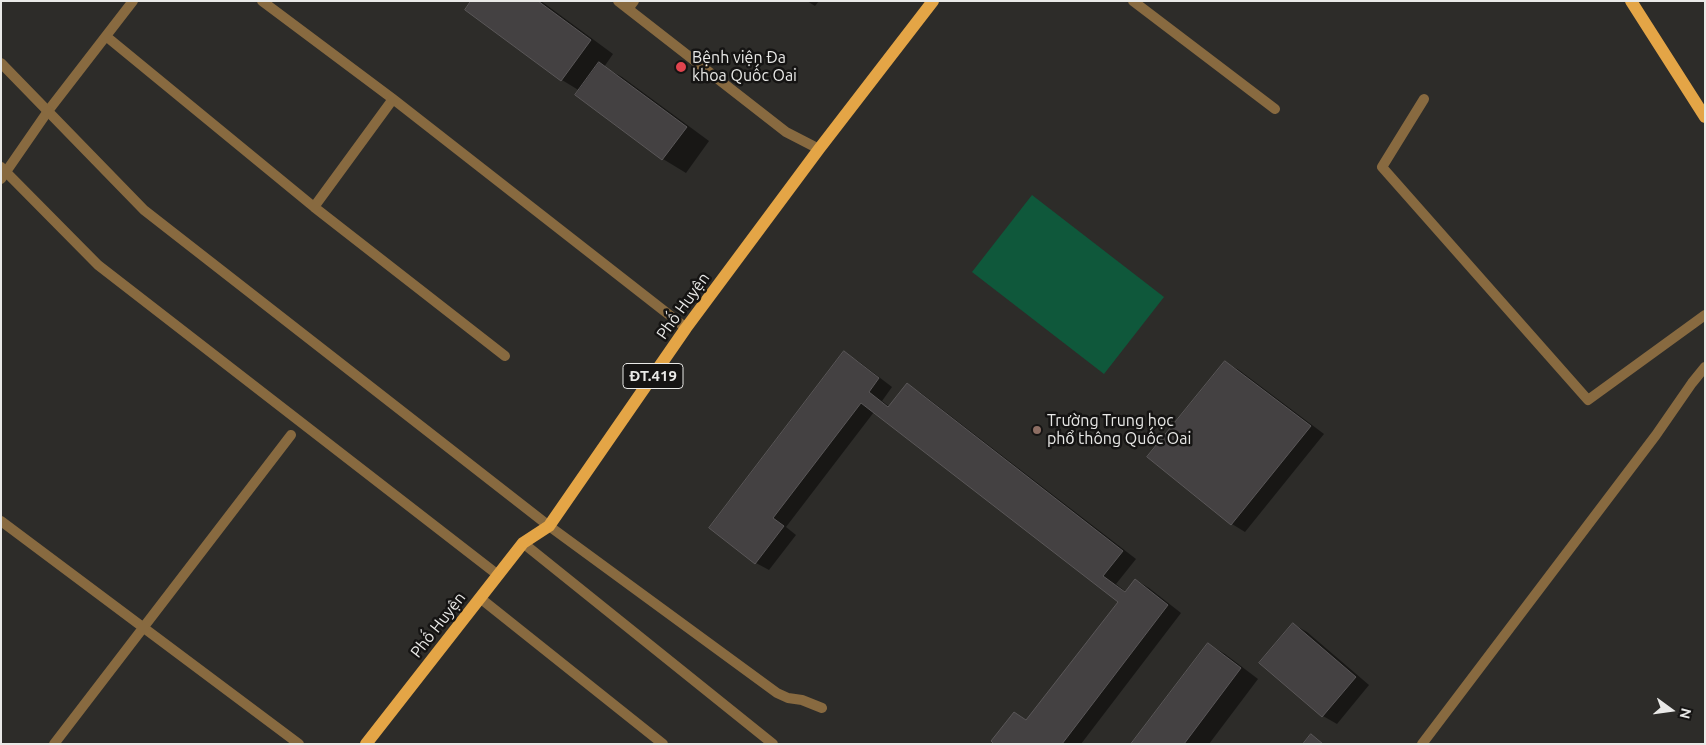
<!DOCTYPE html>
<meta charset="utf-8">
<style>
body{margin:0}
#map{position:relative;width:1706px;height:745px;overflow:hidden;background:#2d2c29;font-family:Ubuntu,sans-serif}
canvas{display:block}
.frame{position:absolute;inset:0;border:2px solid #e9e9e7;pointer-events:none}
.north{position:absolute;left:1646px;top:685px;width:50px;height:50px;-webkit-text-stroke:4px #151413;paint-order:stroke;rotate:104deg;font-size:14px;font-weight:700;line-height:20px;text-align:center;color:#e9e9e7}
.north::after{content:'';display:block;margin:auto;width:18px;height:22px;background:#e9e9e7;clip-path:polygon(50% 0,100% 100%,50% 72%,0 100%)}
</style>
<div id="map">
<canvas width="1706" height="745"></canvas>
<div class="frame"></div>
<div class="north">N</div>
</div>
<script>
const context = document.querySelector('canvas').getContext('2d');
context.lineJoin = 'round';
function fill(path, color) { context.fillStyle = color; context.fill(path, 'evenodd'); }
function trace(path, color, width, dash) { context.strokeStyle = color; context.lineWidth = width; context.lineCap = dash ? 'butt' : 'round'; context.setLineDash(dash || []); context.stroke(path); }
function write(font, color, halo, rows, align = 'center') {
  context.font = font + ' Ubuntu,sans-serif'; context.lineWidth = 5; context.setLineDash([]); context.textBaseline = 'middle'; context.strokeStyle = halo; context.fillStyle = color; for (const [text, x, y, turn = 0] of rows) {
    context.save(); context.translate(x, y); context.rotate((+turn || 0) * Math.PI / 180); context.textAlign = isNaN(turn) ? turn : align; if (halo) context.strokeText(text, 0, 0); context.fillText(text, 0, 0); context.restore();
  }
}
const green = new Path2D(`
 M1032 195 1164 297 1104 374 972 272Z`);
const shadow = new Path2D(`
 M473 1H541L613 54 604 67 622 77 709 141 686 173 663 159 576 95 580 91 562 80 466 10Z
 M807 1H819L815 6Z
 M845 353 858 361 892 387 882 401 890 407 907 385 921 393 1136 559 1116 584 1126 592 1136 580 1149 588 1181 613 1081 744H996L1015 713 1028 721 1120 602 874 412 786 527 796 535 769 570 756 563 711 528Z
 M1225 362 1239 370 1324 434 1245 532 1232 524Z
 M1293 624 1307 632 1369 685 1337 724 1323 716 1261 663Z
 M1208 644 1225 654 1258 679 1209 744H1133Z`);
const building = new Path2D(`
 M471 1H538L591 40 561 81 465 10Z
 M599 62 687 127 662 160 575 95Z
 M844 351 879 378 869 392 888 407 907 383 1123 551 1103 576 1125 592 1135 579 1168 605 1062 744H994L991 741 1014 712 1026 720 1118 602 861 403 773 518 784 526 755 564 709 528Z
 M1225 361 1311 426 1231 525 1147 457Z
 M1293 623 1356 677 1322 717 1259 663Z
 M1208 643 1241 668 1184 744H1131Z
 M1311 734 1323 744H1303Z`);
const service = new Path2D(`
 M618 1 786 132 819 149
 M628 9 634 1
 M549 526 777 693 788 698 802 700 822 708`);
const minor = new Path2D(`
 M262 1 393 99 686 328
 M1133 1 1275 109
 M107 37 314 207 505 356
 M1424 99 1382 167 1588 400 1705 315
 M1 179 48 111 133 1
 M314 207 393 99
 M1 521 299 744
 M523 543 773 744
 M480 598 663 744
 M54 744 291 435
 M1422 744 1656 435 1692 383 1705 367`);
const tertiary = new Path2D(`
 M1 63 144 210 549 526
 M1 167 98 265 498 575`);
const primary = new Path2D(`
 M1631 1 1705 117
 M366 744 523 543 549 526 686 328 819 149 933 1`);
const markers = [
 [681,67,6,"#e0444e"],
 [1037,430,5,"#8d6e63"]
];
const shields = [
 [653,376,60]
];
const shieldNames = [
 ["ĐT.419",653,376]
];
const poiNames = [
 ["Bệnh viện Đa",692,58],
 ["khoa Quốc Oai",692,76],
 ["Trường Trung học",1047,421],
 ["phổ thông Quốc Oai",1047,439]
];
const streetNames = [
 ["Phố Huyện",683,306,-54],
 ["Phố Huyện",438,625,-52]
];
fill(green, '#0f583b');
fill(shadow, '#0007');
fill(building, '#444142');
trace(building, '#5a5758', 1);
trace(service, '#886a40', 10);
trace(minor, '#886a40', 10);
trace(tertiary, '#886a40', 10);
trace(primary, '#e4a546', 12);
for (const [x, y, r, color] of markers) { const dot = new Path2D(); dot.arc(x, y, r, 0, 2 * Math.PI); context.fillStyle = color; context.fill(dot); trace(dot, '#151413', 2); }
for (const [x, y, w] of shields) { const box = new Path2D(); box.roundRect(x - w / 2, y - 12.5, w, 25, 4); context.fillStyle = '#151413'; context.fill(box); trace(box, '#e9e9e7', 1); }
write('bold 15px', '#e9e9e7', null, shieldNames);
write('16px', '#e9e9e7', '#151413', poiNames, 'left');
write('16px', '#e9e9e7', '#151413', streetNames);
</script>
